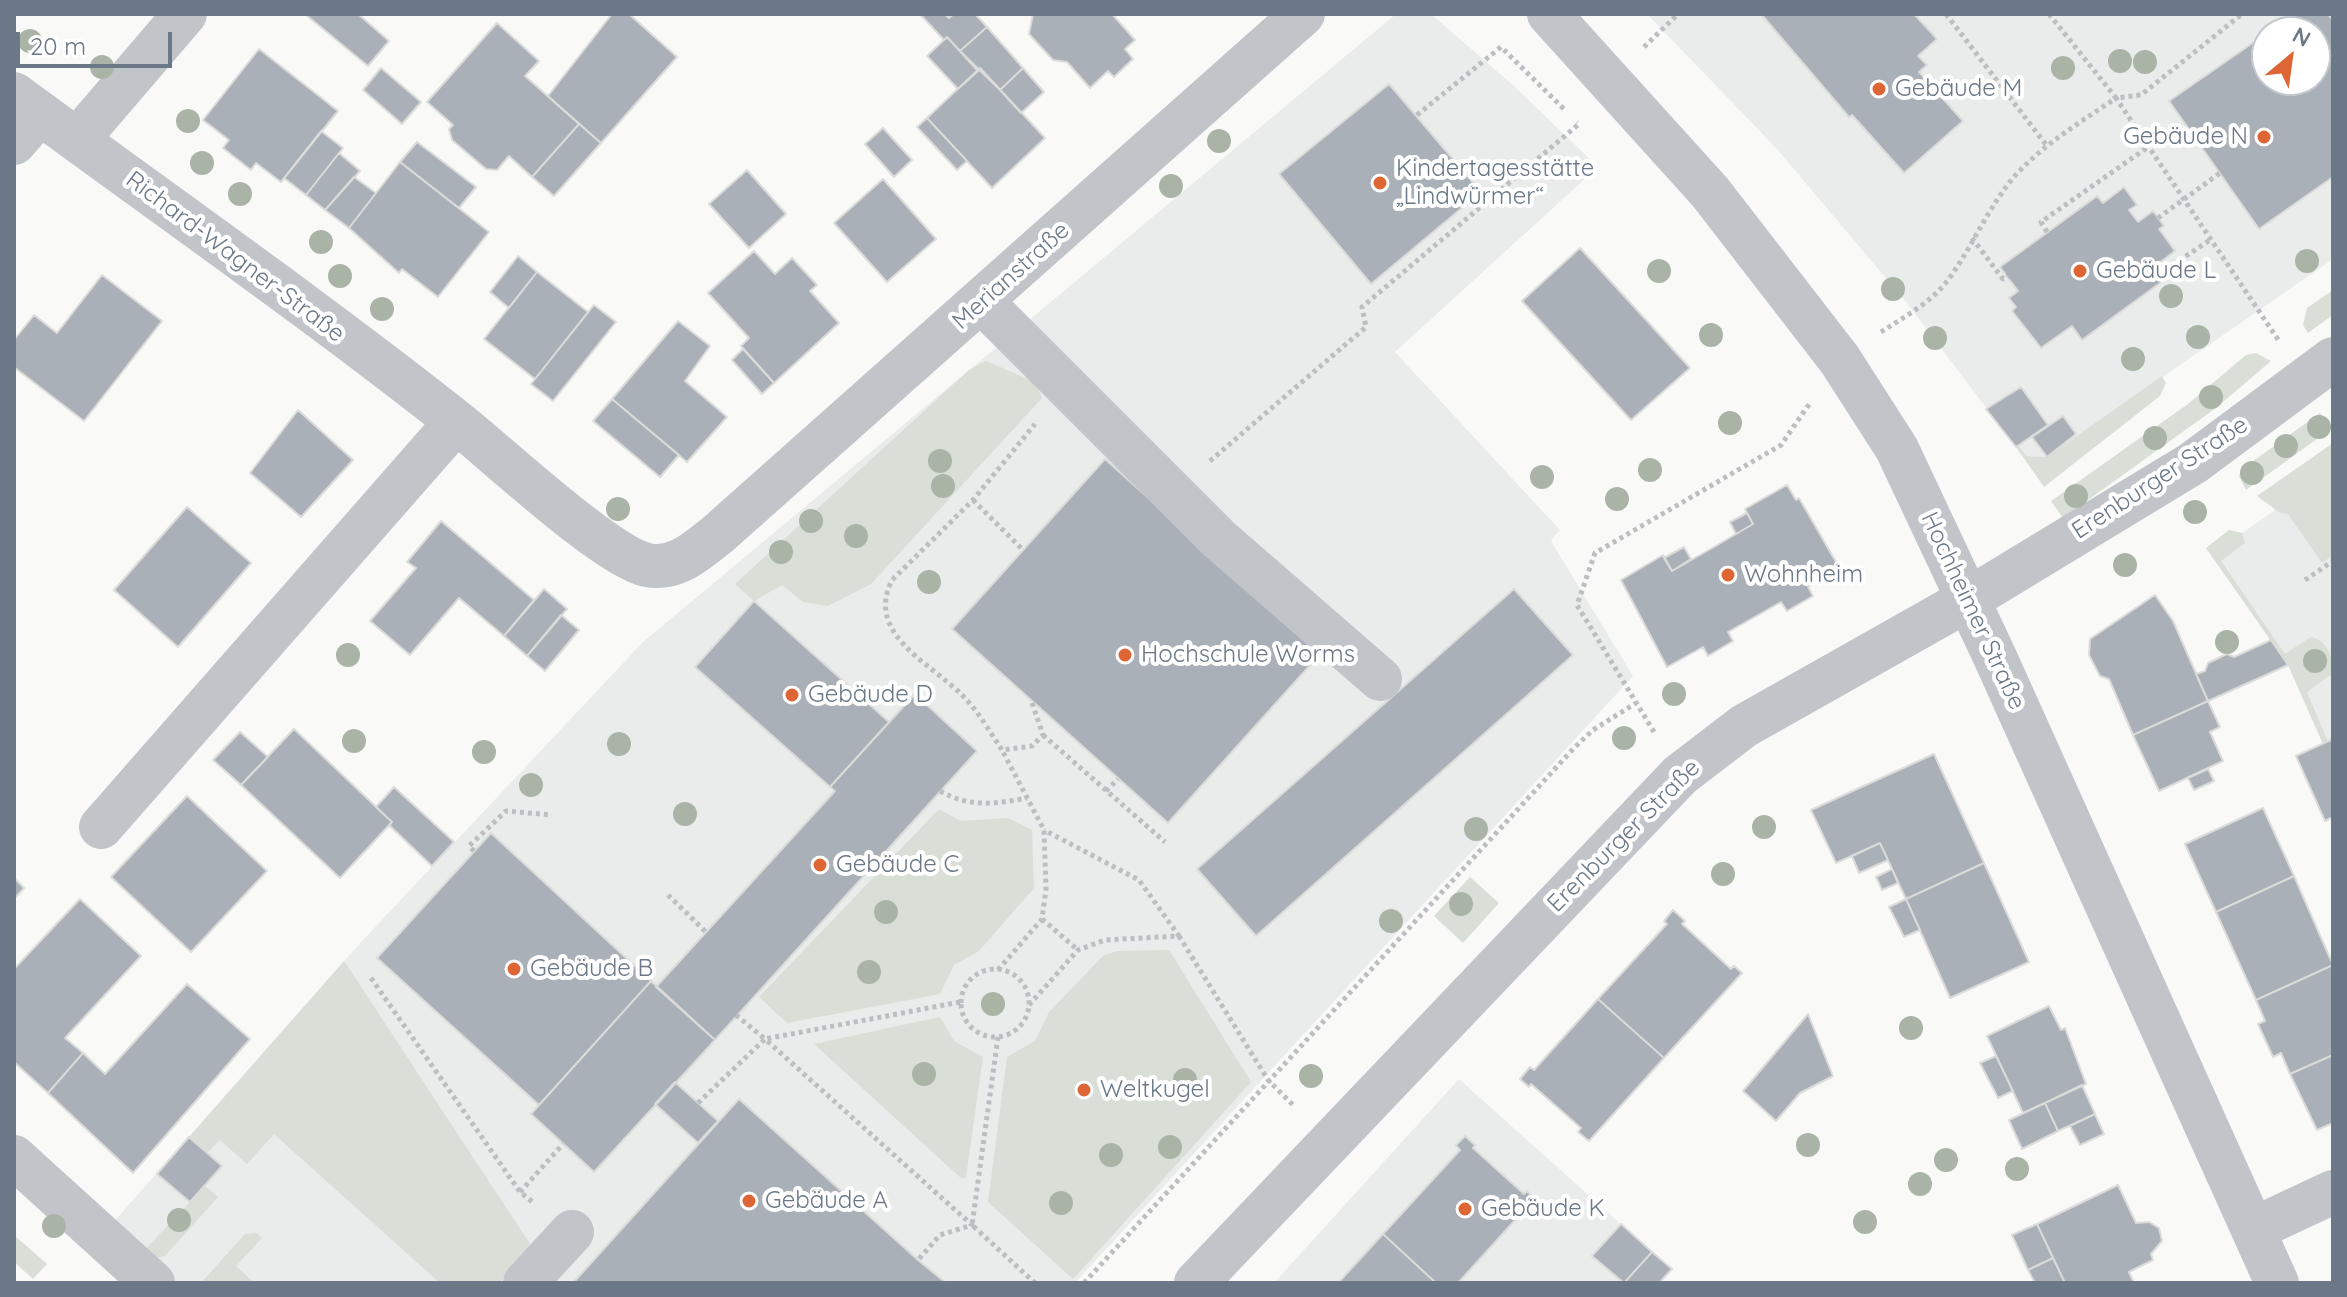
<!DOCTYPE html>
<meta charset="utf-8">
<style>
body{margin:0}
#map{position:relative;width:2347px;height:1297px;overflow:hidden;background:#f9faf8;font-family:Quicksand,sans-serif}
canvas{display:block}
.frame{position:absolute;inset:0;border:16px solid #6a7887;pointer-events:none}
.north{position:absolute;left:2251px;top:16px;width:80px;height:80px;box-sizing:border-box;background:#fff;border:2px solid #c3c9cf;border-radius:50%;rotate:29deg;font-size:22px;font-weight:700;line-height:32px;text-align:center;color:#6a7887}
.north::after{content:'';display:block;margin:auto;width:28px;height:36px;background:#dd6634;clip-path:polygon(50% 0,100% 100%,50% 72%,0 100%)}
.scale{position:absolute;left:16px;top:32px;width:156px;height:36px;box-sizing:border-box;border:4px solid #6a7887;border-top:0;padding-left:10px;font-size:24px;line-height:28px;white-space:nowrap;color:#6a7887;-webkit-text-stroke:6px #fff;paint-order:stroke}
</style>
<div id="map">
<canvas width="2347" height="1297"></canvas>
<div class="frame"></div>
<div class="north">N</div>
<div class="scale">20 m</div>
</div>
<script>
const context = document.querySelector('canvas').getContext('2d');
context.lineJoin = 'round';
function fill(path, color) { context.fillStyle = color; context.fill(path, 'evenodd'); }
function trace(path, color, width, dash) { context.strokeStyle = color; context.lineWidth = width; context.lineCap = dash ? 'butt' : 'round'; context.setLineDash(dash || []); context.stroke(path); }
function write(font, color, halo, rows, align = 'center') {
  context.font = font + ' Quicksand,sans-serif'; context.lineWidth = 8; context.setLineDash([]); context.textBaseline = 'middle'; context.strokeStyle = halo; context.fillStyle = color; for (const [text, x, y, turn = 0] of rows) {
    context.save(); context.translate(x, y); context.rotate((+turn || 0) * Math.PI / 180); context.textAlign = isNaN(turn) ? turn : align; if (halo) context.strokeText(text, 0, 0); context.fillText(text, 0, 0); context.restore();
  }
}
const built = new Path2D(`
 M1396 14H1431L1514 86 1598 167 1395 352 1560 530 1551 541 1633 676 1075 1283H172L110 1226 362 941 643 642Z
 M1647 14H2333V259L2047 457 2026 456 2019 446 2016 447 1906 302 1777 149ZM2267 32H2315V80H2267Z
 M2333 469V739L2323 744 2288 665 2211 555Z
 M1459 1079 1652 1252 1623 1283H1274Z`);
const green = new Path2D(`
 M2333 290V315L2308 333 2303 325 2307 308Z
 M2256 353 2271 361 2216 408 2063 518 2051 501 2188 404 2246 355Z
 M986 361 1035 382 1042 398 871 584 828 606 803 602 782 585 754 601 735 584 969 370Z
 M2162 376 2166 383 2160 396 2044 487 2016 447 2019 446 2026 456 2047 457Z
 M2320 413 2331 429 2246 490 2239 476 2242 469Z
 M2333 443V555L2322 563 2288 514 2280 513 2257 496Z
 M2229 530 2242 533 2245 543 2221 561 2285 654 2311 637C2328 641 2333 658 2333 673L2307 692 2328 742 2323 744 2288 665 2206 548Z
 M939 809 961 821 1008 818 1032 830 1034 888 979 951 954 965 940 994 787 1023 759 997Z
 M1470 877 1499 903 1463 943 1434 916Z
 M1169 950 1251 1082 1073 1279 988 1202 1007 1057 1035 1041 1049 1012 1103 956 1117 951Z
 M344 961 532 1247 499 1283H440L274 1134 247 1164 220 1140 207 1153 189 1137Z
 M940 1017 954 1041 983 1057 966 1177 962 1179 814 1044Z
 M205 1186 218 1197 165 1256 146 1260 140 1255Z
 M256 1233 262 1238 236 1266 254 1283H201L245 1234Z
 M14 1235 47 1264 33 1279 14 1262Z`);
const building = new Path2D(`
 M305 14H358L389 41 368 66Z
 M612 14H629L677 57 601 143 548 96Z
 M920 14H944L949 18 954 14H975L987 27 960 51 947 37 944 40Z
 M1033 14H1112L1135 40 1125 49 1133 59 1114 77 1108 71 1090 88 1067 62 1053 60 1029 34Z
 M1761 14H1914L1937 39 1918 56 1927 65 1919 72 1963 121 1904 173 1852 115 1849 117Z
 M2295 14H2328L2333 21V177L2259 229 2169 101 2267 33V80H2315V32H2269Z
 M497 23 539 61 525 76 579 124 532 177 509 156 497 170 486 169 452 140 449 129 453 125 427 102Z
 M987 27 1023 68 1000 90 960 51Z
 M947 37 978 71 958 89 927 56Z
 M259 49 338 111 281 182 256 163 251 170 223 148 229 140 203 120Z
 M381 68 421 102 402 124 363 90Z
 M980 68 1045 138 992 188 927 118Z
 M1023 68 1044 92 1021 113 1000 90Z
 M1389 84 1481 192 1371 284 1279 174Z
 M927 118 967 161 957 170 917 127Z
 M579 124 601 143 554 196 532 177Z
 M883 128 912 160 894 177 865 144Z
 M321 131 343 148 306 195 284 178Z
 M417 142 476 187 459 208 400 162Z
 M339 153 360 171 325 210 306 195Z
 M400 162 489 232 438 297 402 269 399 273 349 228Z
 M747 170 786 214 749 248 709 204Z
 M354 177 376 193 349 228 325 210Z
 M883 179 936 239 887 282 834 223Z
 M2124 187 2137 205 2129 210 2138 222 2153 211 2164 226 2159 229 2175 251 2154 267 2164 280 2082 340 2072 326 2041 348 2012 311 2016 307 2009 298 2018 291 2000 267 2097 196 2103 203Z
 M1580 248 1690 368 1631 420 1522 301Z
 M754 251 775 274 792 258 817 285 810 291 839 323 774 383 741 346 749 338 708 293Z
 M518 256 537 272 509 308 490 292Z
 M537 272 588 312 535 379 484 339Z
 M102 275 162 321 84 421 14 367V340L34 315 57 333Z
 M594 305 616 322 553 401 531 384Z
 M678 321 710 346 685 381 727 417 687 462 612 399Z
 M743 349 774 383 762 394 732 360Z
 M2021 387 2048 425 2016 447 1986 409Z
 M612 399 679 455 660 477 593 421Z
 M298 410 353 460 301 517 250 473Z
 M2063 416 2076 434 2047 457 2032 437Z
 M1105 459 1321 653 1168 823 952 629Z
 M1787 485 1796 500 1799 498 1840 569 1808 587 1813 596 1787 611 1781 602 1728 632 1733 641 1708 656 1703 647 1667 667 1621 580 1663 555 1672 571 1714 547 1753 524 1745 509Z
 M187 507 251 563 178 647 114 590Z
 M1747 513 1753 524 1736 534 1730 522Z
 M441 521 534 600 504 636 459 598 410 655 370 621 416 568 407 562Z
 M1684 547 1691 559 1672 571 1664 558Z
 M544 589 567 609 527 656 504 636Z
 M1514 589 1573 655 1256 936 1197 869Z
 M2155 595 2173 621 2208 701 2133 735 2109 679 2100 676 2089 655 2090 639Z
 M754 601 889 722 830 787 695 667Z
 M561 615 579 630 545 671 527 656Z
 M2271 640 2288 665 2208 701 2196 674 2205 671 2208 663 2227 654 2234 657Z
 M915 694 977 751 715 1040 656 987 835 791 830 787Z
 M2208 701 2220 727 2210 732 2223 761 2159 791 2133 735Z
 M294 729 392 822 340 878 241 785Z
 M240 732 268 757 241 785 213 760Z
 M2333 739V817L2325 821 2296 756Z
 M1934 754 1984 863 1906 899 1880 843 1836 863 1811 810Z
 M2208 769 2214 781 2194 790 2188 778Z
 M394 787 454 842 432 866 389 825 392 822 376 807Z
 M187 796 267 871 191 952 111 877Z
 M2263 808 2294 876 2216 912 2185 844Z
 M491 833 651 981 539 1105 377 958Z
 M1880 843 1888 860 1859 873 1852 856Z
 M1984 863 2029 962 1950 998 1906 899Z
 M1892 869 1898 883 1882 890 1876 877Z
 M2294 876 2333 965 2256 1000 2216 912Z
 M14 878 24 888 14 899Z
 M80 899 141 956 65 1038 83 1053 48 1093 14 1062V969Z
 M1906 899 1920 930 1904 937 1889 907Z
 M1673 910 1685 921 1682 924 1731 969 1734 966 1742 973 1664 1058 1598 999 1667 924 1664 921Z
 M2333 965V1055L2290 1074 2281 1053 2273 1057 2258 1024 2265 1021 2256 1000Z
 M651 981 715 1040 594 1172 531 1114Z
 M187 984 250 1039 133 1173 48 1093 83 1053 105 1074Z
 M1598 999 1664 1058 1589 1141 1578 1132 1581 1128 1531 1084 1529 1087 1520 1079 1530 1067 1534 1070Z
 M2049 1006 2061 1030 2065 1028 2086 1084 2023 1113 1987 1036Z
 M1808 1014 1833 1076 1800 1093 1776 1121 1743 1091Z
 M2333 1055V1123L2317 1130 2290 1074Z
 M1996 1056 2013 1091 1998 1098 1980 1063Z
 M675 1082 718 1121 698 1143 655 1104Z
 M2082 1085 2095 1114 2058 1131 2045 1103Z
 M739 1099 918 1260 946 1283H573Z
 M2045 1103 2058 1131 2022 1149 2009 1120Z
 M2095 1114 2104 1134 2080 1145 2070 1126Z
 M1465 1136 1475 1145 1473 1148 1524 1194 1527 1191 1538 1202 1530 1211 1526 1208 1458 1283H1436L1383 1234 1460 1150 1456 1145Z
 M189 1137 222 1166 190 1202 157 1174Z
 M2118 1185 2136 1223 2149 1222 2159 1228 2162 1241 2151 1254 2153 1260 2129 1272 2134 1283H2065L2037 1224Z
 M1621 1224 1652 1252 1624 1283 1592 1256Z
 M2037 1224 2053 1258 2028 1270 2012 1235Z
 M1383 1234 1436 1283H1338Z
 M1652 1252 1672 1269 1659 1283H1624Z
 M2053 1258 2065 1283H2035L2028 1270Z`);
const path = new Path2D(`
 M1946 14 2047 146
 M2049 14 2116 98 2141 95 2242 14
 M1644 47 1678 14
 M1417 115 1501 47 1564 109
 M2158 218 2220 173
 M2047 232 2041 222 2148 147
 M1972 238 2003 279 2008 276
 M2159 274 2210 240
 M1881 332C1904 317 1932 302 1948 280 1973 246 1987 209 2014 177 2042 145 2081 122 2116 98L2279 341
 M1210 461 1366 327 1362 307 1579 124 1577 122
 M973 500 1023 550
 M2305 580 2333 561
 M1032 703 1043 735 1032 746 1002 750C990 732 978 711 962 695 929 662 865 634 892 580L973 500 1035 424
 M1654 732 1577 605 1595 553 1781 445 1810 403
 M1043 735 1165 842
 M940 791C971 808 994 804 1027 798
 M1106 791 1118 779
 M474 851 469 846 506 811 552 815
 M668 895 706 932
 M1042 919 1078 950
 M1179 936 1268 1080 1295 1107
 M961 1003a34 34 0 1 1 68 0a34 34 0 1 1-68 0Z
 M998 970 1042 919 1046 889 1044 830 1002 750
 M371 978 520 1192 534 1203
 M1029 1005 1078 950 1105 940 1179 936 1139 880 1044 830
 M736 1015 765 1039 960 1002
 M998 1037 972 1225 1035 1283
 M698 1103 765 1039 972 1225 940 1235 918 1260
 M520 1192 563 1144
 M1084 1283 1574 748 1593 730 1636 703`);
const minor = new Path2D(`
 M1549 14 1710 192 1840 360 1897 449 1994 655 2277 1283
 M14 94C162 203 314 309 458 423 497 454 606 556 647 565 676 571 696 551 717 535L1303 14
 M77 140 185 14
 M14 143 40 113
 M982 302 1219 539 1380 679
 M101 827 456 422
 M14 1157 153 1283
 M2254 1229 2333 1192
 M525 1283 572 1232
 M1196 1283 1680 775 1744 726 1969 599 2193 463 2333 359`);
const trees = [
 [30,41],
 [2120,61],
 [2145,62],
 [102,67],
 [2063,68],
 [188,121],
 [1219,141],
 [202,163],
 [1171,186],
 [240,194],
 [321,242],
 [2307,261],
 [1659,271],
 [340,276],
 [1893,289],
 [2171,296],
 [382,309],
 [1711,335],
 [2198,337],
 [1935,338],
 [2133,359],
 [2211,397],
 [1730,423],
 [2319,427],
 [2155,438],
 [2286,446],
 [940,461],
 [1650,470],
 [2252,473],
 [1542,477],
 [943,486],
 [2076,496],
 [1617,499],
 [618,509],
 [2195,512],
 [811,521],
 [856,536],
 [781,552],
 [2125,565],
 [929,582],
 [2227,642],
 [348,655],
 [2315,661],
 [1674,694],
 [1624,738],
 [354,741],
 [619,744],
 [484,752],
 [531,785],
 [685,814],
 [1764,827],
 [1476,829],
 [1723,874],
 [1461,904],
 [886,912],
 [1391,921],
 [869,972],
 [993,1004],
 [1911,1028],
 [924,1074],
 [1311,1076],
 [1185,1080],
 [1808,1145],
 [1170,1147],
 [1111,1155],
 [1946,1160],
 [2017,1169],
 [1920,1184],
 [1061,1203],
 [179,1220],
 [1865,1222],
 [54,1226]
];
const markers = [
 [1879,89,8,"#dd6634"],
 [2264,137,8,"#dd6634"],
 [1380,183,8,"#dd6634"],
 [2080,271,8,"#dd6634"],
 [1728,575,8,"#dd6634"],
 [1125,655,8,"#dd6634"],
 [792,695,8,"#dd6634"],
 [820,865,8,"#dd6634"],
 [514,969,8,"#dd6634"],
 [1084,1090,8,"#dd6634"],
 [749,1201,8,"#dd6634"],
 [1465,1209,8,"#dd6634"]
];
const poiNames = [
 ["Gebäude M",1895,89],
 ["Gebäude N",2248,137,"right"],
 ["Kindertagesstätte",1396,169],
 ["„Lindwürmer“",1396,197],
 ["Gebäude L",2096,271],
 ["Wohnheim",1744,575],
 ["Hochschule Worms",1141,655],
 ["Gebäude D",808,695],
 ["Gebäude C",836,865],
 ["Gebäude B",530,969],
 ["Weltkugel",1100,1090],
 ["Gebäude A",765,1201],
 ["Gebäude K",1481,1209]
];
const streetNames = [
 ["Richard-Wagner-Straße",235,257,37],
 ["Merianstraße",1011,276,-42],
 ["Erenburger Straße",2160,478,-33],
 ["Hochheimer Straße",1973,611,65],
 ["Erenburger Straße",1624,836,-45]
];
fill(built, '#eaebeb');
fill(green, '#d9ded7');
fill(building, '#a9b0b8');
trace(building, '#dbdbda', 2);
trace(path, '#bcbec1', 5, [4, 4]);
trace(minor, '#c1c5c9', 44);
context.fillStyle = '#a9b4a7';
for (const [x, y] of trees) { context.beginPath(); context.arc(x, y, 12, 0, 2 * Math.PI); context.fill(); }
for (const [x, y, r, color] of markers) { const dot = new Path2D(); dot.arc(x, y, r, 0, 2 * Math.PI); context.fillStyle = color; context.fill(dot); trace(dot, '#fff', 3); }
write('24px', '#6a7887', '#fff', poiNames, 'left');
write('24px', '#6a7887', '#fff', streetNames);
</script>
